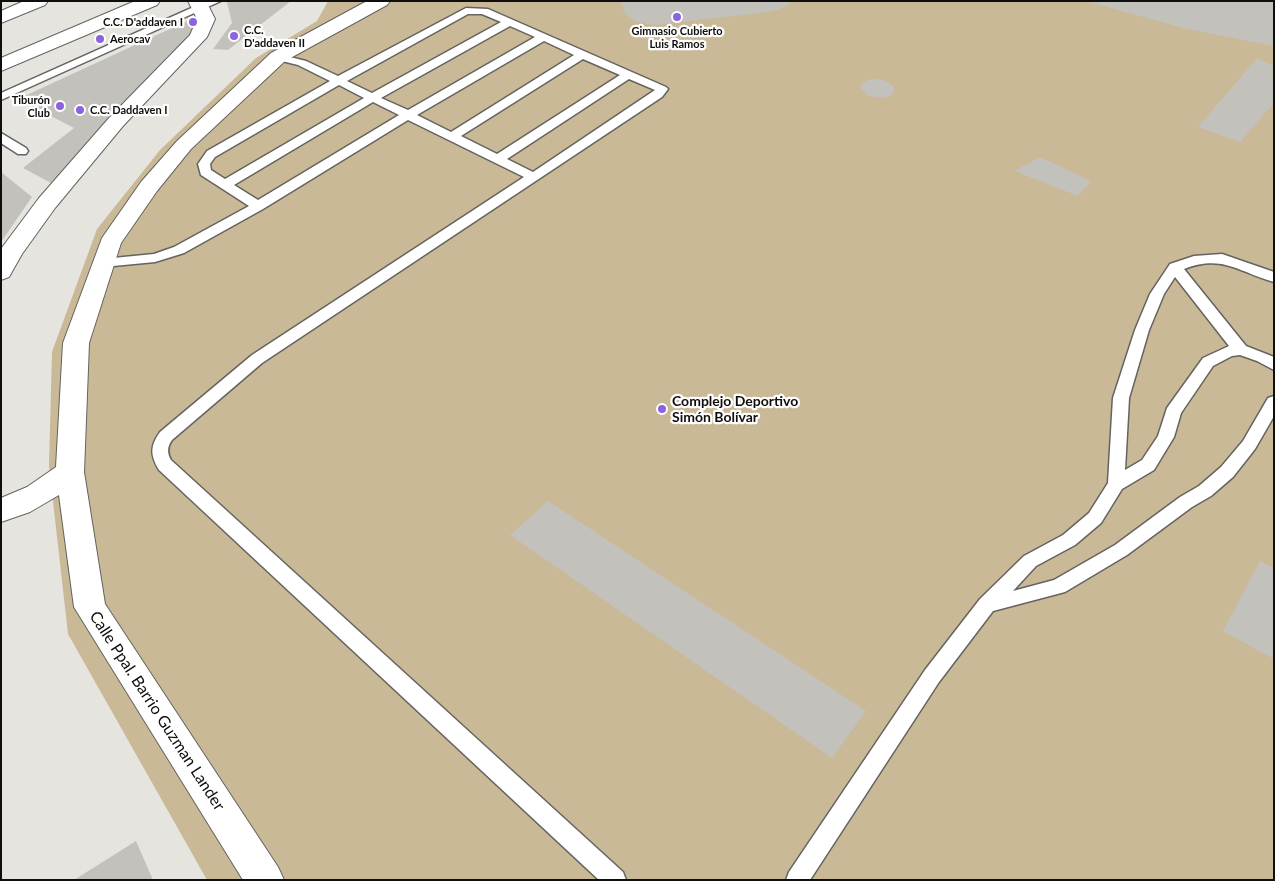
<!DOCTYPE html>
<meta charset="utf-8">
<style>
body{margin:0}
#map{position:relative;width:1275px;height:881px;overflow:hidden;background:#e6e4df;font-family:Lato,sans-serif}
canvas{display:block}
.frame{position:absolute;inset:0;border:2px solid #0f0e0c;pointer-events:none}
</style>
<div id="map">
<canvas width="1275" height="881"></canvas>
<div class="frame"></div>
</div>
<script>
const context = document.querySelector('canvas').getContext('2d');
context.lineJoin = 'round';
function fill(path, color) { context.fillStyle = color; context.fill(path, 'evenodd'); }
function trace(path, color, width, dash) { context.strokeStyle = color; context.lineWidth = width; context.lineCap = dash ? 'butt' : 'round'; context.setLineDash(dash || []); context.stroke(path); }
function write(font, color, halo, rows, align = 'center') {
  context.font = font + ' Lato,sans-serif'; context.lineWidth = 4.5; context.setLineDash([]); context.textBaseline = 'middle'; context.strokeStyle = halo; context.fillStyle = color; for (const [text, x, y, turn = 0] of rows) {
    context.save(); context.translate(x, y); context.rotate((+turn || 0) * Math.PI / 180); context.textAlign = isNaN(turn) ? turn : align; if (halo) context.strokeText(text, 0, 0); context.fillText(text, 0, 0); context.restore();
  }
}
const green = new Path2D(`
 M328 1H1274V880H207L68 634 49 466 52 352 97 229 160 150 256 58 317 21Z`);
const building = new Path2D(`
 M228 1H291L228 50 213 49 232 23 227 2Z
 M621 1H790L786 7 767 12 655 25 635 21 625 13Z
 M1086 1H1274V46L1187 29Z
 M187 21 192 28 190 39 53 184 23 168 74 128 18 99Z
 M1257 58 1274 66V103L1240 142 1198 127Z
 M871 79 884 80 894 86 893 94 885 98 869 96 860 88 863 82Z
 M1040 157 1091 181 1078 196 1015 171Z
 M1 172 32 197 1 242Z
 M548 501 866 711 832 758 510 535Z
 M1260 561 1274 568V659L1223 631Z
 M136 841 153 880H74Z`);
const lane = new Path2D(`
 M207 1H221L1 100V93Z
 M466 8 488 9 666 87 668 89 662 97 262 363 172 440C167 447 167 453 171 460L623 872 626 880H599L159 470C150 455 150 446 160 432L252 355 524 177 408 120 263 209 184 253 155 262 103 267 98 266 96 263 98 260 103 259 154 254 174 247 249 206 201 175 198 164 207 151 330 81 298 65 274 59 272 57 274 55 278 54 306 61 338 76ZM468 14H482L501 22 372 93 347 81ZM510 26 535 37 408 110 381 98ZM544 41 574 55 451 132 417 115ZM583 59 620 75 497 154 461 136ZM629 79 655 90 533 172 507 159ZM339 85 364 98 225 179 211 170 210 164 215 157ZM373 102 399 115 258 200 234 185Z
 M1 133 26 148 28 151 26 154H18L1 143Z
 M1222 254 1274 272V282C1238 272 1223 254 1184 269L1246 346 1274 357V370L1257 361 1240 355 1232 356 1213 366 1181 413 1174 437 1154 470 1122 489 1101 523 1075 545 1036 566 1013 591 1054 580 1115 545 1180 497 1199 486 1221 467 1243 441 1268 398 1274 396V416L1255 449 1233 477 1211 496 1192 507 1127 555 1065 592 993 611 939 682 810 880H786L789 872 925 670 980 599 1024 556 1063 535 1089 513 1108 483 1113 398 1135 330 1150 294 1170 264 1194 256ZM1175 277 1229 346 1203 358 1167 408 1158 436 1142 460 1125 470 1129 398 1149 330 1164 294Z`);
const street = new Path2D(`
 M188 1H206L215 19 207 37 123 126 55 208 22 254 9 277 1 280V249L39 198 109 118 190 35 197 19Z
 M367 1H390L387 5 285 61 191 149 157 191 121 243 89 343 84 472 105 604 278 867 284 880H243L74 607 59 495 30 512 1 522V498L27 487 56 467 63 343 102 238 141 182 177 141 271 53Z`);
const secondary = new Path2D(`
 M24 1H48L45 5 1 23V11Z
 M135 1H160L157 5 1 71V58Z`);
const markers = [
 [677,17,5,"#8b63de"],
 [193,22,5,"#8b63de"],
 [234,36,5,"#8b63de"],
 [100,39,5,"#8b63de"],
 [60,106,5,"#8b63de"],
 [80,110,5,"#8b63de"],
 [662,409,5,"#8b63de"]
];
const farPoinames = [
 ["C.C. D'addaven I",183,22,"right"],
 ["C.C.",244,30],
 ["D'addaven II",244,43],
 ["Gimnasio Cubierto",677,31,"center"],
 ["Luis Ramos",677,44,"center"],
 ["Aerocav",110,39],
 ["Tiburón",50,100,"right"],
 ["Club",50,113,"right"],
 ["C.C. Daddaven I",90,110]
];
const poiNames = [
 ["Complejo Deportivo",672,401],
 ["Simón Bolívar",672,417]
];
const nearStreetnames = [
 ["Calle Ppal. Barrio Guzman Lander",157,711,57]
];
fill(green, '#cab996');
fill(building, '#c3c1bc');
trace(lane, '#64635f', 3);
trace(street, '#64635f', 2);
trace(secondary, '#64635f', 2);
fill(lane, '#fff');
fill(street, '#fff');
fill(secondary, '#fff');
for (const [x, y, r, color] of markers) { const dot = new Path2D(); dot.arc(x, y, r, 0, 2 * Math.PI); context.fillStyle = color; context.fill(dot); trace(dot, '#fff', 2); }
write('bold 11px', '#0f0e0c', '#fff', farPoinames, 'left');
write('bold 14px', '#0f0e0c', '#fff', poiNames, 'left');
write('16px', '#0f0e0c', '#fff', nearStreetnames);
</script>
